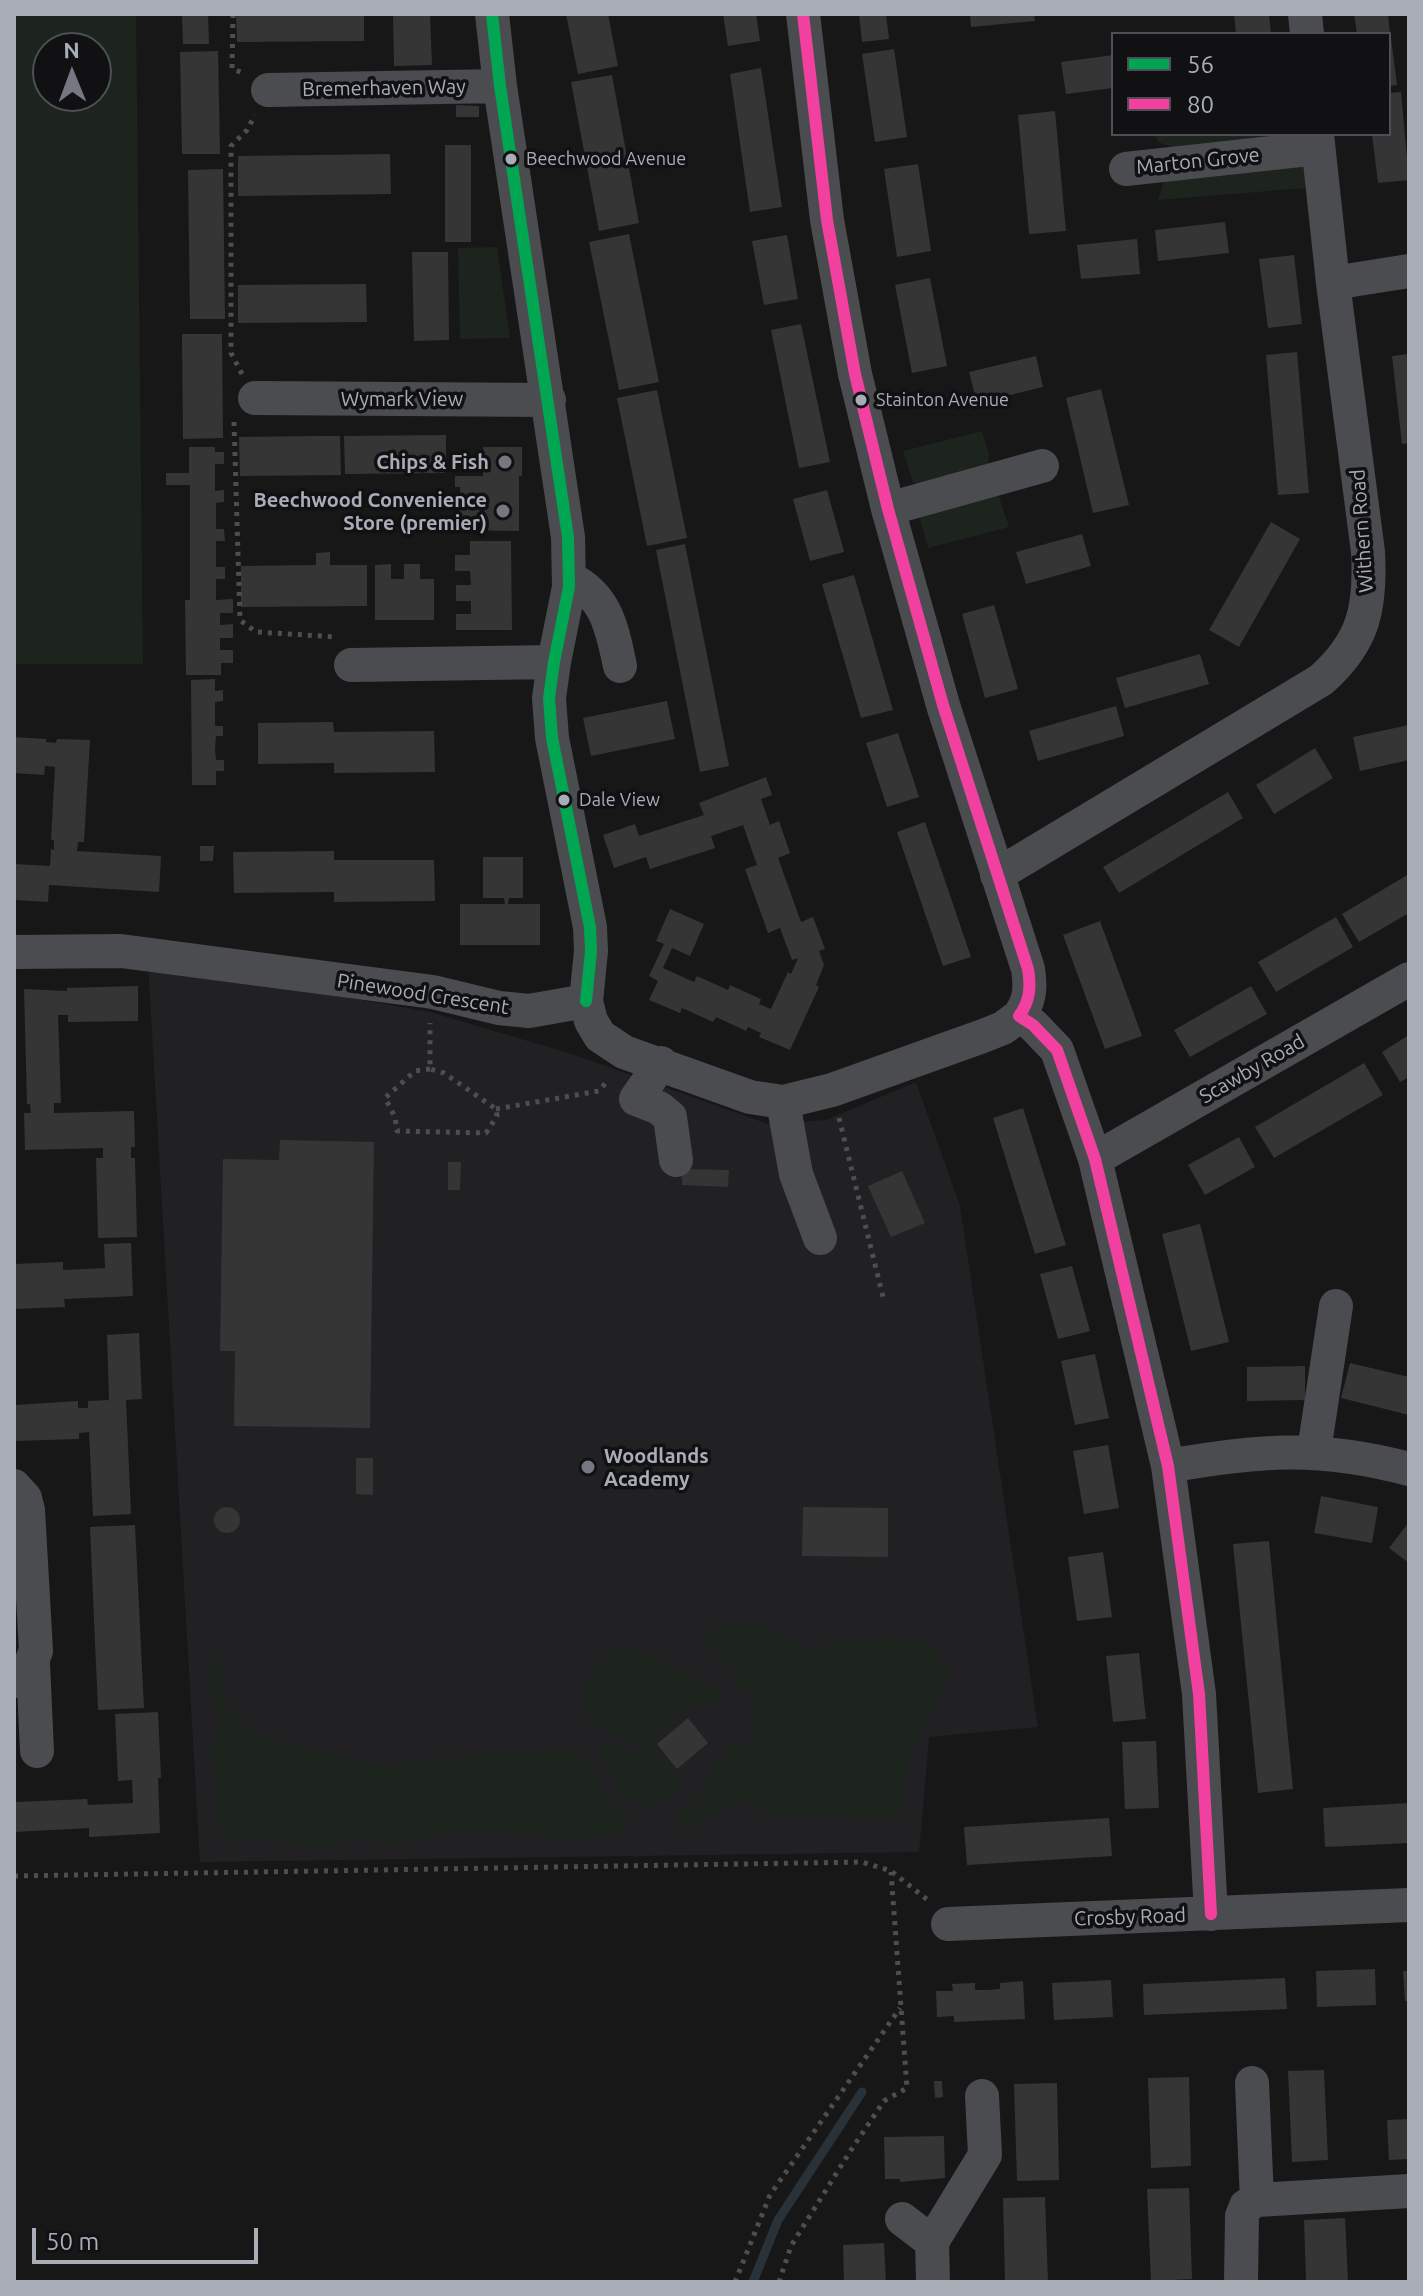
<!DOCTYPE html>
<style>
body{margin:0}
#map{position:relative;width:1423px;height:2296px;overflow:hidden;background:#171717;font-family:Ubuntu,sans-serif}
canvas{display:block}
.frame{position:absolute;inset:0;border:16px solid #a8adb8;pointer-events:none}
.legend{position:absolute;left:1111px;top:32px;width:280px;height:104px;box-sizing:border-box;background:#111113;border:2px solid #4d4f55;margin:0;padding:10px 14px;list-style:none;font-size:24px;color:#a8adb8}
.legend li{display:flex;align-items:center;gap:16px;height:40px}
.legend b{width:40px;border:2px solid #4d4f55}
.north{position:absolute;left:32px;top:32px;width:80px;height:80px;box-sizing:border-box;background:#111113;border:2px solid #4d4f55;border-radius:50%;rotate:359deg;font-size:22px;font-weight:700;line-height:32px;text-align:center;color:#a8adb8}
.north::after{content:'';display:block;margin:auto;width:28px;height:36px;background:#757880;clip-path:polygon(50% 0,100% 100%,50% 72%,0 100%)}
.scale{position:absolute;left:32px;top:2228px;width:226px;height:36px;box-sizing:border-box;border:4px solid #a8adb8;border-top:0;padding-left:10px;font-size:24px;line-height:28px;white-space:nowrap;color:#a8adb8;-webkit-text-stroke:6px #111113;paint-order:stroke}
</style>
<div id="map">
<canvas width="1423" height="2296"></canvas>
<div class="frame"></div>
<ul class="legend">
<li><b style="height:10px;background:#00a651"></b>56</li>
<li><b style="height:10px;background:#f240a1"></b>80</li>
</ul>
<div class="north">N</div>
<div class="scale">50 m</div>
</div>
<script>
const context = document.querySelector('canvas').getContext('2d');
context.lineJoin = 'round';
function fill(path, color) { context.fillStyle = color; context.fill(path, 'evenodd'); }
function trace(path, color, width, dash) { context.strokeStyle = color; context.lineWidth = width; context.lineCap = dash ? 'butt' : 'round'; context.setLineDash(dash || []); context.stroke(path); }
function write(font, color, halo, rows, align = 'center') {
  context.font = font + ' Ubuntu,sans-serif'; context.lineWidth = 7; context.setLineDash([]); context.textBaseline = 'middle'; context.strokeStyle = halo; context.fillStyle = color; for (const [text, x, y, turn = 0] of rows) {
    context.save(); context.translate(x, y); context.rotate((+turn || 0) * Math.PI / 180); context.textAlign = isNaN(turn) ? turn : align; if (halo) context.strokeText(text, 0, 0); context.fillText(text, 0, 0); context.restore();
  }
}
const built = new Path2D(`
 M148 963 430 1012 572 1054 768 1124 826 1120 916 1082 960 1206 1038 1727 929 1737 919 1852 200 1862Z`);
const green = new Path2D(`
 M14 14H136L143 664H14ZM96 48V96H48V48Z
 M1155 134H1292L1177 149 1158 142Z
 M1305 166 1306 188 1158 200 1164 181Z
 M497 247 510 338 460 339 458 248Z
 M982 431 989 454 988 464 920 485 913 482 903 451Z
 M998 494 1009 527 928 548 919 515Z
 M763 1627 785 1635 803 1649 893 1637 928 1644 950 1671 929 1718 917 1737 904 1783 901 1815 875 1820 836 1815H772L746 1802 725 1809 686 1833 673 1820 704 1788 731 1742 767 1757 756 1748 749 1735 755 1722 756 1704 747 1691 738 1688 734 1670 704 1641 711 1628Z
 M637 1646 668 1665 717 1688 721 1702 690 1707 649 1742 675 1774 686 1782 653 1808 625 1793 595 1748 612 1743 642 1759 634 1741 590 1724 586 1684 609 1649Z
 M211 1649 221 1663 224 1703 261 1737 388 1767 422 1759 522 1753 564 1747 576 1753 591 1767 600 1792 629 1814 623 1833 572 1840 458 1827 429 1839 391 1844 364 1840 324 1846 250 1840 223 1843 210 1743 223 1725 207 1692Z`);
const stream = new Path2D(`
 M753 2282 778 2220 862 2092`);
const building = new Path2D(`
 M182 14H208L209 44H183Z
 M236 14H364V41L237 42Z
 M393 14H430L432 65 394 66Z
 M566 14H608L618 66 578 74Z
 M723 14H756L760 41 728 46Z
 M859 14H886L889 39 862 42Z
 M970 14H1034L1035 21 971 27Z
 M1234 14H1269L1271 34H1236Z
 M1354 14H1388L1390 34H1357Z
 M1391 38 1397 85 1389 86V39Z
 M894 49 907 137 875 142 862 54Z
 M218 51 220 154H182L180 52Z
 M1113 55V88L1066 94 1061 62Z
 M761 68 782 207 750 212 730 74Z
 M612 75 639 223 599 231 571 82Z
 M1401 92 1409 180 1378 183 1372 134H1389V93Z
 M456 105 479 106V117H456Z
 M1055 111 1066 231 1029 234 1018 115Z
 M445 145H471V242H445Z
 M390 154 391 194 238 196V156Z
 M918 164 931 251 897 257 884 169Z
 M223 169 225 319H190L188 170Z
 M1225 222 1229 253 1158 261 1155 230Z
 M629 234 659 382 619 390 589 242Z
 M787 235 798 299 764 305 752 241Z
 M1137 239 1140 274 1081 279 1077 245Z
 M412 252H448L449 340 414 341Z
 M1294 255 1302 324 1268 328 1259 259Z
 M930 278 947 366 912 373 895 285Z
 M366 284 367 322 238 323V285Z
 M801 324 830 462 799 468 771 330Z
 M182 334H222L223 438 183 439Z
 M1297 352 1309 493 1278 495 1266 355Z
 M1409 354V443L1402 444 1392 356Z
 M1036 356 1043 387 977 403 969 372Z
 M1101 389 1129 505 1093 513 1066 398Z
 M657 390 687 538 647 546 617 398Z
 M446 435V473L345 474 344 436Z
 M315 436H340L341 475 240 476 239 437Z
 M189 447H215V452H224V464H215V491L224 490V502L216 503V529H224L225 541H216V567H225V579H216V600L233 599V613H220V625L233 624V638H220V650H233V663H221V675H186L185 600H190V485H166V473H189Z
 M483 447H522V476H519V531L459 530 460 487H455V476H483Z
 M827 490 844 552 810 561 793 499Z
 M1271 522 1300 539 1239 647 1209 630Z
 M1082 534 1091 566 1026 584 1016 552Z
 M470 541H511L512 630H456V614H471V601H456V585H471L470 571H455V555H470Z
 M685 544 729 766 700 772 656 550Z
 M330 552V565H367V606L241 607V566L316 565V553Z
 M391 564V579H404V564H420V579H434V620H375V565Z
 M854 575 893 710 861 718 822 584Z
 M994 605 1018 689 985 698 962 614Z
 M1200 654 1209 684 1125 708 1116 678Z
 M215 679V691L223 690V701L215 702V726H223V736H216L215 750 216 760H224V771H216V785H192L191 680Z
 M667 701 675 739 591 756 583 718Z
 M1116 706 1124 736 1038 761 1029 731Z
 M333 722 334 732 434 731 435 772 334 773V763L258 764V723Z
 M1409 725V760L1360 771 1353 737Z
 M898 733 919 797 887 807 866 743Z
 M14 737 46 739V742L56 743 57 739 90 740 84 842H78L77 851 161 856 159 892 49 885 48 902 14 900V864L50 866 51 849 54 850V840H51L55 767 45 766 44 775 14 773Z
 M1315 748 1333 778 1274 814 1256 785Z
 M766 777 772 795 761 799 770 825 779 821 790 853 778 858 801 922 813 917 825 949 819 951 824 965 816 985 819 987 790 1050 759 1037 761 1033 748 1027 746 1031 716 1017 713 1022 682 1008 680 1013 649 1000 658 981 649 976 664 944 656 941 670 909 704 924 690 956 672 948 663 968 694 982 697 976 728 990 730 985 761 999 759 1004 771 1009 788 972 791 974 798 958 792 960 780 928 768 933 745 869 757 865 743 825 711 836 715 848 650 869 646 857 614 868 603 835 635 824 639 836 704 815 699 803Z
 M1228 792 1243 818 1119 893 1103 867Z
 M925 822 971 957 943 966 897 832Z
 M200 846H214L213 861H200Z
 M334 851V860H434L435 901 334 902V892L234 893 233 852Z
 M483 857H523V898H509L508 904H540V945H460V904H505L504 898H483Z
 M1409 874V913L1359 942 1342 914Z
 M1336 917 1353 947 1276 992 1258 962Z
 M1100 921 1142 1036 1105 1049 1063 935Z
 M138 986V1021L68 1022V1015H58L61 1103H54V1113L134 1111 135 1147H131V1158H135L137 1237 98 1238 96 1158H103V1148L25 1150 24 1113H31L30 1104H27L24 989 67 991V988Z
 M1251 986 1267 1014 1190 1057 1174 1030Z
 M1409 1035V1077L1400 1082 1382 1052Z
 M1364 1063 1383 1095 1274 1158 1255 1127Z
 M1023 1108 1066 1245 1035 1254 993 1118Z
 M1239 1137 1255 1167 1205 1195 1188 1165Z
 M280 1140 374 1142 370 1428 234 1426 235 1351H220L223 1159 279 1160Z
 M448 1162H461L460 1190H448Z
 M682 1169 729 1170 728 1187 682 1185Z
 M902 1171 925 1223 891 1237 868 1186Z
 M1200 1224 1229 1342 1191 1351 1162 1234Z
 M131 1243 133 1296 64 1299 65 1307 14 1309V1264L63 1262V1270L105 1268 104 1244Z
 M1072 1266 1090 1331 1058 1339 1040 1274Z
 M139 1333 142 1399 126 1400 131 1514 93 1516 89 1432 79 1433V1439L14 1441V1405L78 1401V1408H88V1401L109 1400 107 1335Z
 M1095 1354 1109 1418 1075 1425 1061 1361Z
 M1350 1363 1409 1377V1415L1341 1398Z
 M1305 1366V1400L1247 1401V1367Z
 M1108 1445 1119 1508 1084 1514 1073 1451Z
 M356 1458H373V1495L356 1494Z
 M1321 1496 1378 1507 1372 1543 1314 1533Z
 M803 1507 888 1508V1557L802 1556Z
 M214 1520a13 13 0 1 1 26 0a13 13 0 1 1-26 0Z
 M1409 1522V1563L1389 1548Z
 M135 1525 144 1708 98 1710 90 1527Z
 M1269 1541 1293 1789 1258 1793 1233 1544Z
 M1103 1552 1112 1617 1077 1621 1068 1557Z
 M1139 1653 1146 1719 1113 1722 1106 1656Z
 M158 1712 161 1778H158L160 1833 89 1837V1828L14 1832V1802L87 1799 88 1805 133 1803 132 1780 118 1781 115 1714Z
 M688 1718 708 1743 677 1769 657 1744Z
 M1156 1741 1159 1808 1125 1809 1122 1742Z
 M1409 1803V1843L1325 1847 1323 1808Z
 M1109 1818 1112 1856 967 1865 964 1827Z
 M1375 1969 1376 2005 1317 2007 1316 1971Z
 M1403 1971H1409V2001H1405Z
 M1285 1978 1287 2009 1144 2015 1143 1984Z
 M1111 1980 1113 2017 1054 2020 1052 1983Z
 M1023 1981 1025 2019 954 2022V2016L937 2017 936 1991H953L952 1984 975 1983V1990H987L1000 1989V1983Z
 M1324 2070 1328 2160 1292 2162 1288 2071Z
 M1189 2077 1191 2166 1151 2168 1148 2078Z
 M934 2081H942L943 2097 935 2098Z
 M1057 2083 1059 2180 1017 2181 1014 2084Z
 M1409 2119V2159L1389 2160 1387 2120Z
 M944 2136 945 2178 900 2182V2179H885L884 2137Z
 M1189 2188 1192 2279 1151 2281 1147 2189Z
 M1045 2197 1048 2282H1005L1003 2198Z
 M1345 2218 1348 2282H1306L1304 2220Z
 M884 2243 886 2282H844L843 2245Z`);
const path = new Path2D(`
 M233 14 232 69 244 73
 M242 374 231 353V146L247 130 255 115
 M234 422 240 620 256 632 336 637
 M430 1069 415 1071 385 1098 395 1117 397 1131 486 1133 497 1116 496 1109 444 1073 430 1069V1023
 M496 1109 599 1091 608 1080
 M839 1118 883 1297
 M14 1876 862 1862 891 1871 929 1901
 M735 2282 770 2195 900 2008
 M779 2282 791 2246 851 2150 884 2101 907 2088 891 1872`);
const minor = new Path2D(`
 M492 14 500 86 568 537 569 587 554 662 549 698 552 738 590 927 591 951 586 1001
 M803 14 827 220 855 374 888 509 943 705 1028 969C1031 988 1030 1001 1019 1016L1033 1025 1057 1050 1095 1159 1168 1466 1199 1694 1211 1914
 M1305 14 1307 34
 M268 90 500 86
 M1126 169 1318 148
 M1333 283 1409 271
 M255 398 549 400
 M888 509 1042 466
 M569 578C607 596 612 629 620 666
 M351 665 554 662
 M997 875 1321 680C1364 642 1371 608 1368 552L1333 283 1317 134
 M14 952 121 951 433 992 499 1008 529 1011 586 1001 591 1021 600 1036 624 1052 750 1097 783 1102 832 1090 983 1036 1003 1028 1019 1016
 M661 1063 636 1099 659 1108 670 1117 676 1160
 M783 1102 796 1174 820 1238
 M1095 1159 1409 979
 M1314 1451 1336 1306
 M1168 1466C1259 1450 1318 1445 1409 1469
 M14 1486 25 1498 28 1510 36 1651 27 1672 14 1681
 M33 1663 37 1751
 M948 1924 1409 1905
 M1252 2083 1257 2200
 M902 2219 932 2242 933 2282
 M932 2242 985 2155 982 2096
 M1241 2282 1242 2216 1246 2206 1257 2200 1409 2191`);
const bus1 = new Path2D(`
 M492 14 500 86 568 537 569 587 554 662 549 698 552 738 590 927 591 951 586 1001`);
const bus2 = new Path2D(`
 M803 14 827 220 855 374 888 509 943 705 1028 969C1031 988 1030 1001 1019 1016L1033 1025 1057 1050 1095 1159 1168 1466 1199 1694 1211 1914`);
const markers = [
 [511,159,7,"#a8adb8"],
 [861,400,7,"#a8adb8"],
 [505,462,8,"#757880"],
 [503,511,8,"#757880"],
 [564,800,7,"#a8adb8"],
 [588,1467,8,"#757880"]
];
const busNames = [
 ["Beechwood Avenue",526,159],
 ["Stainton Avenue",876,400],
 ["Dale View",579,800]
];
const streetNames = [
 ["Bremerhaven Way",384,88,-1],
 ["Marton Grove",1198,161,-6],
 ["Wymark View",402,399],
 ["Withern Road",1362,531,-94],
 ["Pinewood Crescent",423,994,9],
 ["Scawby Road",1252,1069,-30],
 ["Crosby Road",1130,1917,-2]
];
const poiNames = [
 ["Chips & Fish",489,462],
 ["Beechwood Convenience",487,500],
 ["Store (premier)",487,523],
 ["Woodlands",604,1456,"left"],
 ["Academy",604,1479,"left"]
];
fill(built, '#212123');
fill(green, '#1d241e');
trace(stream, '#2a3239', 9);
fill(building, '#353536');
trace(path, '#4d4e52', 5, [4, 6]);
trace(minor, '#4b4c50', 34);
trace(bus1, '#00a651', 12);
trace(bus2, '#f240a1', 12);
for (const [x, y, r, color] of markers) { const dot = new Path2D(); dot.arc(x, y, r, 0, 2 * Math.PI); context.fillStyle = color; context.fill(dot); trace(dot, '#111113', 3); }
write('18px', '#a8adb8', '#111113', busNames, 'left');
write('20px', '#a8adb8', '#111113', streetNames);
write('bold 20px', '#a8adb8', '#111113', poiNames, 'right');
</script>
